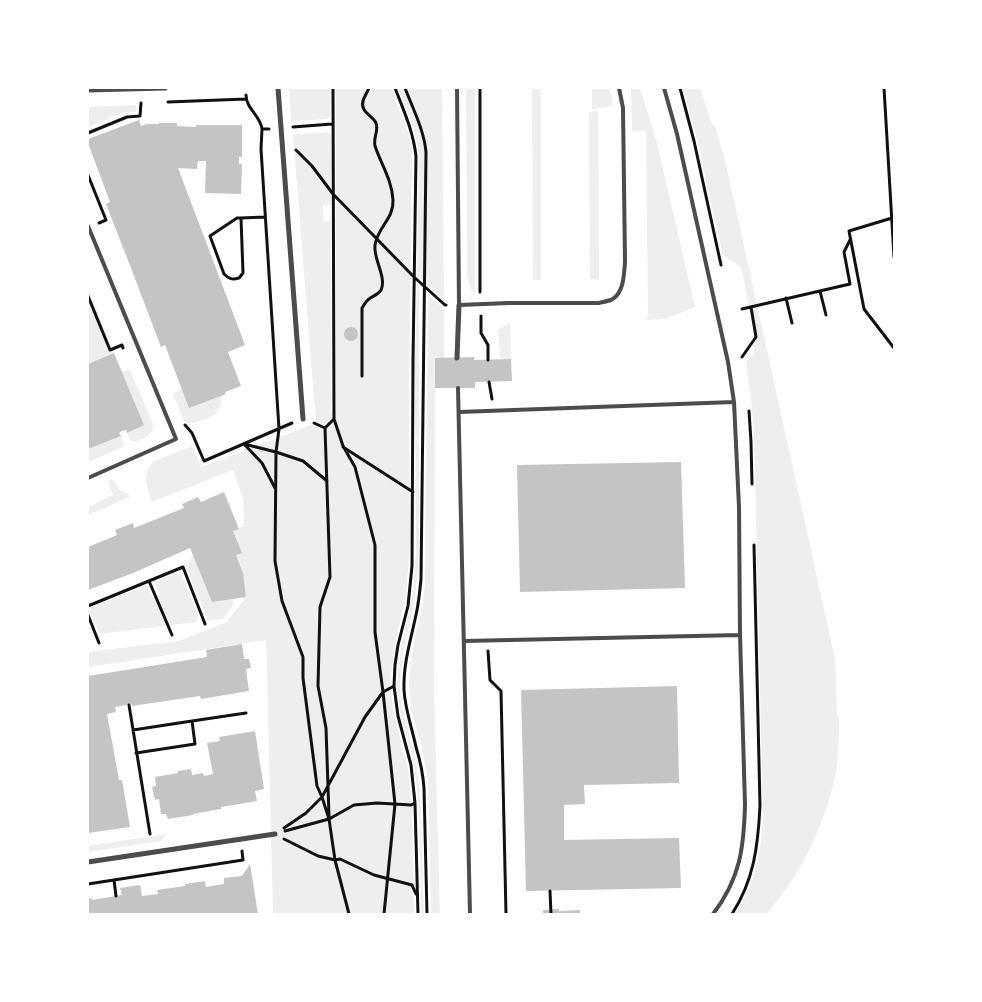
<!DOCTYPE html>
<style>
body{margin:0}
#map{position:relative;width:982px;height:1002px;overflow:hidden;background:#fff;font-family:Rubik,sans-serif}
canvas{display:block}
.frame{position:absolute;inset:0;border:89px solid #fff;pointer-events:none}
</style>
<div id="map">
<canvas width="982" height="1002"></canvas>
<div class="frame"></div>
</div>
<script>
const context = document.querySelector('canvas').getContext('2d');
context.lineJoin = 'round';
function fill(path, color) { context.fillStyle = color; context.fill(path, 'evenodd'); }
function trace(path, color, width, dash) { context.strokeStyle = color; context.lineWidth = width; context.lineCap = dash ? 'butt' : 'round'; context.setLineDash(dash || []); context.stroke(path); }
const green = new Path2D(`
 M289 88H331L330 115 328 119 291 121Z
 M336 88H391L409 134 412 151 409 379 410 546 406 594 396 640 390 680 393 708 408 770 410 785 412 810 414 914H273L266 640 88 667V652L179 641 227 622 246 597 243 573 236 555 242 553 233 531 244 526 243 499 233 470 152 502C147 487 141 473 154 461L192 446 202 467 316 423 293 135 328 132 331 135V205H323V221H331V408L330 414 336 411Z
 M398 88H442L444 301 417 275 419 157C417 132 407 111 398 88Z
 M466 88H475V294C470 288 468 283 467 275Z
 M532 88H541V280H533Z
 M592 88H609L612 98V106L592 109Z
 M631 88H640L656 139 695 307 665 319 647 320 648 314 646 131H632Z
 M683 88H700L711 122 716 128 728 173 835 659 836 676 837 717H839C839 735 839 753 836 771 830 806 813 847 794 877 786 890 776 902 767 914H735C755 883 761 853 763 817L754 432 751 399 746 363 754 353 753 327 741 267 723 255 695 132Z
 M136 105V112H126L88 127V107Z
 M598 111 599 280 590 279 589 112Z
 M417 284H419V545L418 568 414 605 404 647 400 682 402 706 406 723 414 751 420 791 424 914H421L419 813 418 796 413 759 400 712 397 688 398 673 402 644 413 593 416 556 415 355Z
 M88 290 114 353 88 364Z
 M428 294 444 309V358H435L434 690 440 914H431L428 783 423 752 411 709 409 683 410 668 415 636 422 606 425 584Z
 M510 323 511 359H500L498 330Z
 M128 370H130L153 424C154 436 143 438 134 442L130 440 127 433 144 425 122 372Z
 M182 389 222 395C222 400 221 407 218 411 214 418 192 425 185 423L173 394 175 392Z
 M121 436 124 443 121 448 88 462V449Z
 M112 479C115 482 116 485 118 488 122 492 127 491 130 497L88 515V507L113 495 109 484V480Z
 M193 554 212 602 233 599 234 604 223 619 208 621 186 568Z
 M176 573 182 576 199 616 196 622 99 634 90 611 92 607 147 585 152 597 159 595 155 582Z
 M166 834 161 841 88 852V846Z`);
const building = new Path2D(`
 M139 120 141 126 147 124H159V123H177V126L196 127V125H242V157H239V164H242L241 194 205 193 206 161H198L197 169 178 168 245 345 228 352 241 386 225 392 226 394 189 408 165 345 161 347 131 268 106 204 110 202 88 143V139Z
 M344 334a7 7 0 1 1 14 0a7 7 0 1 1-14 0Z
 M114 353 144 425 127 433 126 430 122 431 119 433 121 436 88 449V364Z
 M474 357V360L511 359 512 381 475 382V388H435V358Z
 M681 462 685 588 520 592 517 465Z
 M224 492 239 529 233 531 242 553 236 555 243 573 246 597 212 602 190 548 133 573 88 590V547L117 535 115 530 133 523 134 528 184 508 182 504 198 497 201 502Z
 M242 644 244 659H249L251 668 246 669 249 691 201 699 200 696 132 706V704L115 707 116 712 107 714 119 780H122L130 827 88 833V676L207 657 206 650Z
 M677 686 679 783 584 785 585 804 564 805V840L679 838 681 888 526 891 521 690Z
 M255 731 264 789 255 791 257 801 221 807V809L193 814V815L168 819 166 814H161L159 799 155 800 152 787 156 786 155 777 178 773V771L191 769 192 775 203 773 204 776 213 774 207 743 220 741 219 737Z
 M250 864 258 914H88V899L92 898V900L122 895 120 888 140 885 142 896 158 894 157 890 185 886V884L205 881 206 887 224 884V878L242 876Z
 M559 909V911L580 910V914H543V910Z`);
const path = new Path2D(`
 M333 88 334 419 343 446 355 467 375 545V632L383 692 395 804 384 914
 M395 88C404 111 413 131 416 156L413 361 412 566 408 606 398 645 395 665 394 686 398 716 411 765 415 803 418 914
 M405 88C413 109 424 130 426 152L421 579C420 589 419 600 417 610 412 636 403 662 404 690 405 709 412 728 416 747 420 760 423 774 424 788L427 914
 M480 88V292
 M680 88 694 141 721 265
 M884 88 894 257
 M246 95C246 109 261 116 262 129H269
 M168 102 246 99
 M293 127 332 124
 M262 129 261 149 279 429 276 452 275 561 282 601 303 657V678L317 786 322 797 329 819
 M88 133 127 117 140 116 141 103
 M296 150 312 166 333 194 414 277 445 305H446
 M88 175 106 220 99 223
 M241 218 243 273 239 278C232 280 229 279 224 274L210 236 237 218H241L265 217
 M892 218 849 231 864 309 894 348
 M820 291 826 315
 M88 296 110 350 122 345 123 348
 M786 298 792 323
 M742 309 850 284 844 252 850 240
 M481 316V333L488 345V360
 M742 357 756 337 751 307
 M362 376V308C364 305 366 301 369 299 373 296 378 295 381 290 387 277 373 259 375 245 378 226 394 219 393 200 392 180 381 164 375 146 373 137 379 131 376 123 372 115 360 112 363 101 364 97 367 93 369 88
 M489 382 492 399
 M749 411 751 442 752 484
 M314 423 325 428 334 419
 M185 425 192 433 204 461 292 423
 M325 428 330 577 320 607 318 686 326 728 329 816
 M343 447 413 492
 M275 488 262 463 244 444 276 452 303 461 327 481
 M149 581 172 635
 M88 606 183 567 205 624
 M88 615 99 643
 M488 651 490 680 501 691 506 914
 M129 705 150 834
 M192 721 246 713
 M133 730 192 721 195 744 136 753
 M329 819 354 805 377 803 411 805 415 803
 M284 828 306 813 322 797 365 717 383 692 394 686
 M285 831 329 819 335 860 340 859 374 875 412 885 416 894
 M284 839 318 856 335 860 349 914
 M114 880 116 896
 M88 884 243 860 242 851
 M550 891 551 914
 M732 914C754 880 758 846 760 806L754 545`);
const service = new Path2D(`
 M457 88 459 305 509 303H599C603 302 608 301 611 300 624 294 624 274 625 262L623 108 619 88
 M664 88 677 134 728 362 734 402 739 507 740 635 745 804C744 848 740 879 713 914
 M88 226 176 439 88 478
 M458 388 470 914
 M459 412 734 402
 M464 641 740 635`);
const minor = new Path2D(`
 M278 88 303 419
 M88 90 165 88
 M457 358 459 305
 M88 862 275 834`);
fill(green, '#eee');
fill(building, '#c4c4c4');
trace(path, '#111', 3);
trace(service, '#4c4c4c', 4);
trace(minor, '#4c4c4c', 5);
</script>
